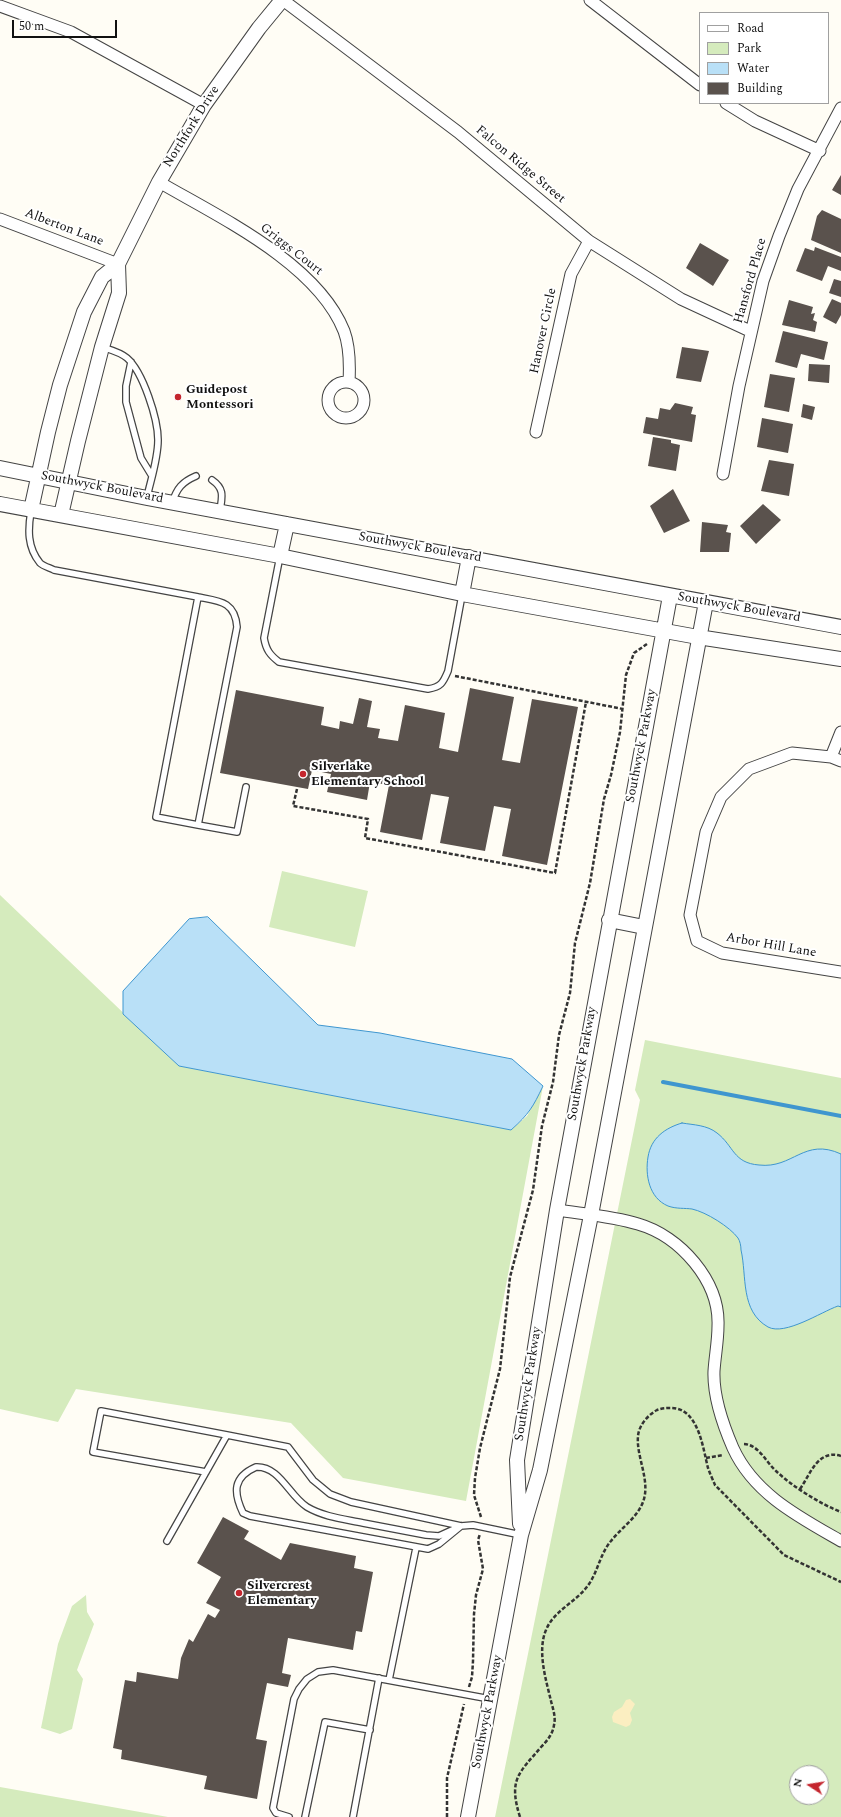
<!DOCTYPE html>
<style>
body{margin:0}
#map{position:relative;width:841px;height:1817px;overflow:hidden;background:#fffdf5;font-family:Spectral,serif}
canvas{display:block}
.legend{position:absolute;left:699px;top:12px;width:130px;height:92px;box-sizing:border-box;background:#fff;border:1px solid #a0a0a0;margin:0;padding:5px 7px;list-style:none;font-size:12px;color:#111}
.legend li{display:flex;align-items:center;gap:8px;height:20px}
.legend b{width:20px;border:1px solid #a0a0a0}
.north{position:absolute;left:789px;top:1765px;width:40px;height:40px;box-sizing:border-box;background:#fff;border:1px solid #a0a0a0;border-radius:50%;rotate:282deg;font-size:11px;font-weight:700;line-height:16px;text-align:center;color:#111}
.north::after{content:'';display:block;margin:auto;width:14px;height:18px;background:#c4262e;clip-path:polygon(50% 0,100% 100%,50% 72%,0 100%)}
.scale{position:absolute;left:12px;top:20px;width:105px;height:18px;box-sizing:border-box;border:2px solid #111;border-top:0;padding-left:5px;font-size:12px;line-height:14px;white-space:nowrap;color:#111;-webkit-text-stroke:3px #fff;paint-order:stroke}
</style>
<div id="map">
<canvas width="841" height="1817"></canvas>
<ul class="legend">
<li><b style="height:5px;background:#fff"></b>Road</li>
<li><b style="height:11px;background:#d5ebbd"></b>Park</li>
<li><b style="height:11px;background:#b9e0f7"></b>Water</li>
<li><b style="height:11px;background:#5a524d"></b>Building</li>
</ul>
<div class="north">N</div>
<div class="scale">50 m</div>
</div>
<script>
const context = document.querySelector('canvas').getContext('2d');
context.lineJoin = 'round';
function fill(path, color) { context.fillStyle = color; context.fill(path, 'evenodd'); }
function trace(path, color, width, dash) { context.strokeStyle = color; context.lineWidth = width; context.lineCap = dash ? 'butt' : 'round'; context.setLineDash(dash || []); context.stroke(path); }
function write(font, color, halo, rows, align = 'center') {
  context.font = font + ' Spectral,serif'; context.lineWidth = 4; context.setLineDash([]); context.textBaseline = 'middle'; context.strokeStyle = halo; context.fillStyle = color; for (const [text, x, y, turn = 0] of rows) {
    context.save(); context.translate(x, y); context.rotate((+turn || 0) * Math.PI / 180); context.textAlign = isNaN(turn) ? turn : align; if (halo) context.strokeText(text, 0, 0); context.fillText(text, 0, 0); context.restore();
  }
}
const green = new Path2D(`
 M282 871 368 891 355 947 269 927Z
 M0 895 179 1066 511 1130 527 1116 543 1086 466 1501 343 1478 291 1423 76 1389 58 1422 0 1409Z
 M645 1040 841 1078V1817H495L640 1100 635 1090ZM797 1773H821V1797H797Z
 M86 1595 87 1612 94 1624 77 1670 83 1679 72 1729 60 1734 41 1728 58 1644 72 1606Z
 M0 1787 168 1817H0Z`);
const sand = new Path2D(`
 M630 1699 635 1704 630 1713 632 1720 630 1725 626 1727 613 1722 612 1717 614 1712 622 1707 626 1700Z`);
const water = new Path2D(`
 M208 917 318 1025 380 1033 512 1059 543 1086C533 1107 529 1114 511 1130L179 1066 123 1014V991L189 919Z
 M682 1123C694 1125 707 1125 717 1133 734 1146 733 1163 759 1165 793 1169 804 1137 841 1154V1307L838 1306C821 1312 785 1336 768 1327 740 1311 747 1276 741 1250 741 1246 740 1241 738 1238 730 1227 706 1212 692 1209 685 1208 676 1209 668 1206 649 1198 645 1175 648 1157 651 1138 665 1128 682 1123Z`);
const stream = new Path2D(`
 M663 1082 841 1116`);
const building = new Path2D(`
 M841 175V195L832 190Z
 M822 210 841 219V253L811 240 817 216Z
 M700 243 729 260 713 286 686 268Z
 M815 247 841 257V271L828 266 822 281 796 271 805 248 814 251Z
 M834 279 841 281V297L829 293Z
 M832 299 841 303V315L836 324 823 317Z
 M789 300 813 307 811 314 815 313 813 320 817 322 815 332 782 325Z
 M783 331 828 342 824 360 801 354 797 368 775 362Z
 M682 347 709 351 701 382 676 378Z
 M809 364 830 365 829 383 808 381Z
 M770 374 795 378 789 412 764 407Z
 M675 403 693 407 691 414 696 415 692 442 643 433 646 417 658 419 660 408 670 410Z
 M803 404 815 407 812 420 801 417Z
 M762 418 793 424 788 453 757 447Z
 M653 437 671 440V443L680 445 676 471 648 466Z
 M769 460 794 464 789 496 761 491Z
 M673 489 690 521 664 533 650 506Z
 M763 504 781 520 756 544 740 526Z
 M702 522 728 525 726 532 731 533 729 552H700Z
 M470 688 514 697 502 760 520 763 532 699 578 707 547 865 502 856 511 809 494 806 485 851 440 843 449 797 431 794 422 840 380 832 389 785 370 782 367 800 327 792 331 774 312 770 308 789 220 773 236 690 324 707 321 725 339 729 340 721 353 724 359 698 372 701 367 727 380 729 378 738 398 741 405 705 445 713 439 748 458 752Z
 M223 1517 249 1531 244 1539 281 1560 290 1543 356 1556 354 1568 373 1572 362 1632 356 1631 353 1650 288 1638 282 1673 291 1675 288 1687 267 1683 256 1739 267 1741 257 1799 204 1789 207 1776 121 1759 122 1750 113 1748 125 1680 136 1682 137 1672 178 1679 181 1658 189 1639 193 1642 208 1614 215 1618 220 1610 206 1603 221 1577 197 1563Z`);
const path = new Path2D(`
 M455 676 623 709
 M297 789 293 806 368 819 365 838 555 873 586 702
 M744 1444C759 1445 765 1461 776 1471 792 1486 820 1504 841 1512
 M706 1458 723 1455
 M800 1489C811 1473 818 1449 841 1456
 M481 1517 474 1495 475 1478 480 1448 500 1369 510 1277 533 1190 542 1126 553 1082 559 1035 570 993 575 943 590 883 604 799 611 775 620 732 626 675 634 653 647 644
 M469 1687 472 1677 473 1661 474 1614 476 1595 483 1569 478 1540 480 1534
 M447 1817V1778L464 1704
 M520 1817C508 1779 519 1773 542 1746 548 1740 553 1733 554 1725 556 1717 553 1709 551 1701 546 1680 537 1651 546 1630 554 1610 577 1602 589 1584 598 1571 600 1554 611 1541 621 1528 637 1518 643 1502 651 1481 636 1457 638 1436 639 1425 648 1415 657 1410 662 1408 667 1408 672 1408 699 1409 703 1449 708 1468 710 1474 713 1480 715 1485L784 1555 841 1582`);
const service = new Path2D(`
 M102 347C111 350 120 352 127 358 143 372 158 419 158 440 158 459 151 479 147 497
 M131 362 126 386V402L141 458 152 476
 M212 480C225 489 222 497 220 511
 M172 503C177 488 182 482 196 476
 M31 511C28 529 27 547 40 563 43 566 50 568 54 570L198 597C219 601 235 601 237 627L198 825 156 817 198 597
 M280 556 264 638C266 650 270 655 279 662L428 689C441 687 443 683 448 671L462 595
 M198 825 237 832 246 787
 M256 1467C280 1466 289 1496 307 1507 324 1517 344 1519 363 1523 384 1527 405 1531 426 1535L439 1536 461 1526 439 1544 428 1549 250 1516 243 1513C233 1492 233 1477 256 1467Z
 M206 1472 93 1452 101 1411 227 1435
 M167 1541 227 1435 288 1447 313 1480 330 1494 351 1502 461 1526 473 1525 521 1535
 M389 1680 416 1548
 M289 1817 276 1813 273 1808 294 1699 299 1689 307 1679 318 1672 333 1670 490 1699
 M305 1817 325 1722 370 1730
 M353 1817 379 1678`);
const minor = new Path2D(`
 M283 0 458 132 589 241 681 299 750 331
 M590 0 700 85
 M0 6 71 32 204 105
 M726 103 755 121 820 151
 M159 182C219 217 317 263 344 331 350 347 350 364 349 382
 M0 219 118 264
 M328 400a18 18 0 1 1 36 0a18 18 0 1 1-36 0Z
 M536 432 571 274 589 241
 M723 474 739 386 763 281 779 236 798 189 841 108
 M831 757 841 732
 M841 761 831 757 792 753 749 769 721 797 706 832 690 915 697 941 722 953 841 972
 M557 1210C583 1214 612 1216 638 1224 680 1236 720 1281 718 1326 718 1341 715 1356 714 1371 713 1396 723 1425 733 1448 754 1494 799 1517 841 1541`);
const tertiary = new Path2D(`
 M0 468 147 498 841 627
 M0 504 280 556 462 594 698 637 841 659
 M31 510 48 432 60 385 84 312 102 277 118 264 159 182 204 105 259 28 282 0
 M61 515 78 441 102 347 119 293 118 264
 M280 556 287 524
 M462 594 469 557
 M609 920 644 927
 M520 1524 517 1460 557 1210 670 596
 M468 1817 521 1535 540 1470 591 1215 706 602`);
const markers = [
 [178,397,4,"#c4262e"],
 [303,774,4,"#c4262e"],
 [239,1593,4,"#c4262e"]
];
const streetNames = [
 ["Northfork Drive",192,127,-58],
 ["Falcon Ridge Street",520,165,40],
 ["Alberton Lane",64,228,21],
 ["Griggs Court",291,250,38],
 ["Hansford Place",751,281,-74],
 ["Hanover Circle",544,331,-78],
 ["Southwyck Boulevard",102,488,11],
 ["Southwyck Boulevard",420,548,10],
 ["Southwyck Boulevard",739,608,10],
 ["Southwyck Parkway",642,746,-79],
 ["Arbor Hill Lane",771,946,10],
 ["Southwyck Parkway",583,1064,-80],
 ["Southwyck Parkway",529,1384,-81],
 ["Southwyck Parkway",488,1712,-79]
];
const poiNames = [
 ["Guidepost",186,390],
 ["Montessori",186,405],
 ["Silverlake",311,767],
 ["Elementary School",311,782],
 ["Silvercrest",247,1586],
 ["Elementary",247,1601]
];
fill(green, '#d5ebbd');
fill(sand, '#fbeec1');
fill(water, '#b9e0f7');
trace(water, '#3f96cf', 1);
trace(stream, '#3f96cf', 4);
fill(building, '#5a524d');
trace(service, '#444', 8);
trace(minor, '#444', 13);
trace(tertiary, '#444', 16);
trace(path, '#333', 2.5, [4, 2]);
trace(service, '#fff', 5.5);
trace(minor, '#fff', 11);
trace(tertiary, '#fff', 14);
for (const [x, y, r, color] of markers) { const dot = new Path2D(); dot.arc(x, y, r, 0, 2 * Math.PI); context.fillStyle = color; context.fill(dot); trace(dot, '#fff', 1.5); }
write('13px', '#111', '#fff', streetNames);
write('bold 13px', '#111', '#fff', poiNames, 'left');
</script>
